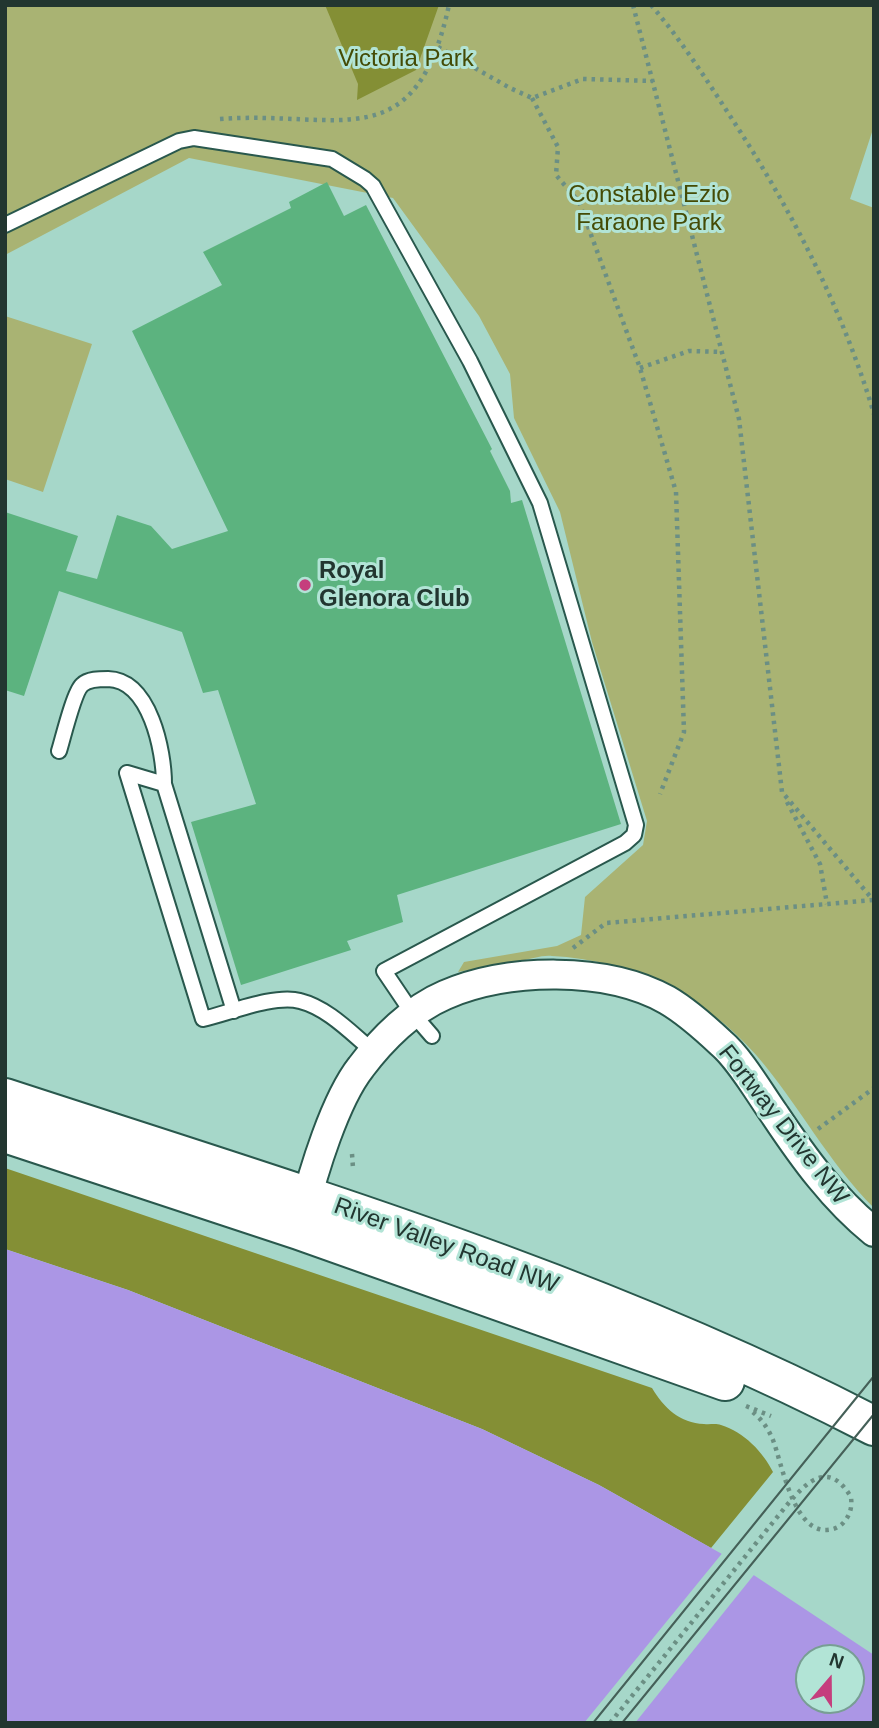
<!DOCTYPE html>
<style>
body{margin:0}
#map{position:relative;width:879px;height:1728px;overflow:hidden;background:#a6d7c9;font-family:Helvetica,sans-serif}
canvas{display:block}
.frame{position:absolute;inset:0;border:7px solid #223630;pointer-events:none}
.north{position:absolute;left:795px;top:1644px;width:70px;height:70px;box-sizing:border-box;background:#b2e4d6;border:2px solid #789e94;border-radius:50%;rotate:20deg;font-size:19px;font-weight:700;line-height:28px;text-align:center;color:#223630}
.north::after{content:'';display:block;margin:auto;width:24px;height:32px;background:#c53e7d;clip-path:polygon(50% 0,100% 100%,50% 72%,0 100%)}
</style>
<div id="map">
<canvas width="879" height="1728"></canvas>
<div class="frame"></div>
<div class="north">N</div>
</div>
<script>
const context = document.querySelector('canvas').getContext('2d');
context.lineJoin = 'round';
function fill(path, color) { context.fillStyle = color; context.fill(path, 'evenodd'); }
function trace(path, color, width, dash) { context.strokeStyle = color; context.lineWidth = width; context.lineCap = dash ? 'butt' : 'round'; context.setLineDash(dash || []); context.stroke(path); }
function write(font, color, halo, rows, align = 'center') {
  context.font = font + ' Helvetica,sans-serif'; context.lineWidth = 6; context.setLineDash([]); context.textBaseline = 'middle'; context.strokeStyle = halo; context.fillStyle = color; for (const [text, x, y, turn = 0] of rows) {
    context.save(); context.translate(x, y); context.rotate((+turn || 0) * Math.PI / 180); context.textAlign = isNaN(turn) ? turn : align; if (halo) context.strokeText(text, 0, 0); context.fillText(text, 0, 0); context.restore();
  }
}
const green = new Path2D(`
 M5 5H874V126L850 199 874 208V1208C828 1162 799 1105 757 1056 705 996 631 960 552 956 542 955 531 959 521 961 500 964 479 968 458 972L464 962 557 946 581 935 585 897 643 845 647 821 592 642 560 512 514 418 510 374 479 316 393 198 189 158 5 255Z
 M5 316 92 344 43 492 5 479Z`);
const forest = new Path2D(`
 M325 5H439L416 70 357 100 358 84Z
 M5 1168 652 1388C664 1408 680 1423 704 1424 710 1425 715 1423 721 1425 744 1432 763 1452 773 1472L711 1548 599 1485 482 1429 128 1290 5 1249Z`);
const water = new Path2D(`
 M5 1249 128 1290 482 1429 599 1485 722 1554 874 1655V1723H5ZM809 1658H851V1700H809Z`);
const pier = new Path2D(`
 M724 1551 757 1571 635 1723H584Z`);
const building = new Path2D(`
 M327 182 344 216 366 205 492 449 490 451 510 491 511 503 522 500 621 824 397 895 403 922 347 941 351 950 241 985 191 822 256 804 218 690 203 693 182 632 59 591 24 696 5 690V512L78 536 66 571 97 579 117 515 151 526 172 549 228 531 132 331 222 285 203 252 291 208 289 202Z`);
const path = new Path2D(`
 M633 5 739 419 782 792 874 901
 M651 5C682 41 708 82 734 122 793 213 843 310 874 414
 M438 47 510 88 532 98 583 79 653 81
 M532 98 558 147 556 175 579 202 640 368 676 492 684 732 660 794
 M220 119C339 110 415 161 449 5
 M640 368 689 351 722 352
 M787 802 820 864 827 904
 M573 948 606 923 873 900
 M818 1129 874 1088
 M352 1154 353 1168
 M746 1406 771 1416
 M610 1723 787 1505C807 1481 829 1460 851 1497 852 1506 851 1514 844 1522 839 1528 832 1530 825 1530 793 1529 782 1464 773 1440 768 1428 761 1418 750 1410`);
const service = new Path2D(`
 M5 225 179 141 194 138 332 159 365 179 373 186 470 361 540 503 636 825 634 835 625 843 384 971 413 1014 432 1036
 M59 751C63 738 74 692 82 685 88 679 100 679 108 679 150 680 164 751 164 784L234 1011
 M127 773 203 1019C229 1013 275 994 300 1001 328 1008 351 1033 373 1051
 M127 773 164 784`);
const minor = new Path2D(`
 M303 1214C313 1172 335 1100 361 1067 382 1039 412 1009 445 995 508 968 606 966 667 1000 686 1011 705 1028 721 1043 740 1059 760 1094 775 1115 803 1157 834 1200 874 1232`);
const secondary = new Path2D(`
 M5 1098C299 1194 598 1283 874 1426
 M5 1133 299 1230 725 1381`);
const tram = new Path2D(`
 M593 1723 874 1376
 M622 1723 874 1414`);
const markers = [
 [305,585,7,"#c53e7d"]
];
const parkNames = [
 ["Victoria Park",406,59],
 ["Constable Ezio",649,195],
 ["Faraone Park",649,223]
];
const poiNames = [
 ["Royal",319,571],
 ["Glenora Club",319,599]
];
const streetNames = [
 ["Fortway Drive NW",783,1125,52],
 ["River Valley Road NW",446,1246,20]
];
fill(green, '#a9b373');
fill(forest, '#848f35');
fill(water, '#ab96e5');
fill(pier, '#a6d7c9');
fill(building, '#5cb37f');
trace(service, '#29584d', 18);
trace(minor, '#29584d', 32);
trace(secondary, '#29584d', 42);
trace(path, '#6b8f84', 4.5, [3.5, 5]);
trace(service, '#fff', 14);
trace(minor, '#fff', 28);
trace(secondary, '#fff', 38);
trace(tram, '#456058', 2);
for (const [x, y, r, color] of markers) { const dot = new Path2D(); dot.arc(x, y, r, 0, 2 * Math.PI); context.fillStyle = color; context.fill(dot); trace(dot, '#b2e4d6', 2.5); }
write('24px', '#444b05', '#b2e4d6', parkNames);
write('bold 24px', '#223630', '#b2e4d6', poiNames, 'left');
write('24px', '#223630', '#b2e4d6', streetNames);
</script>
